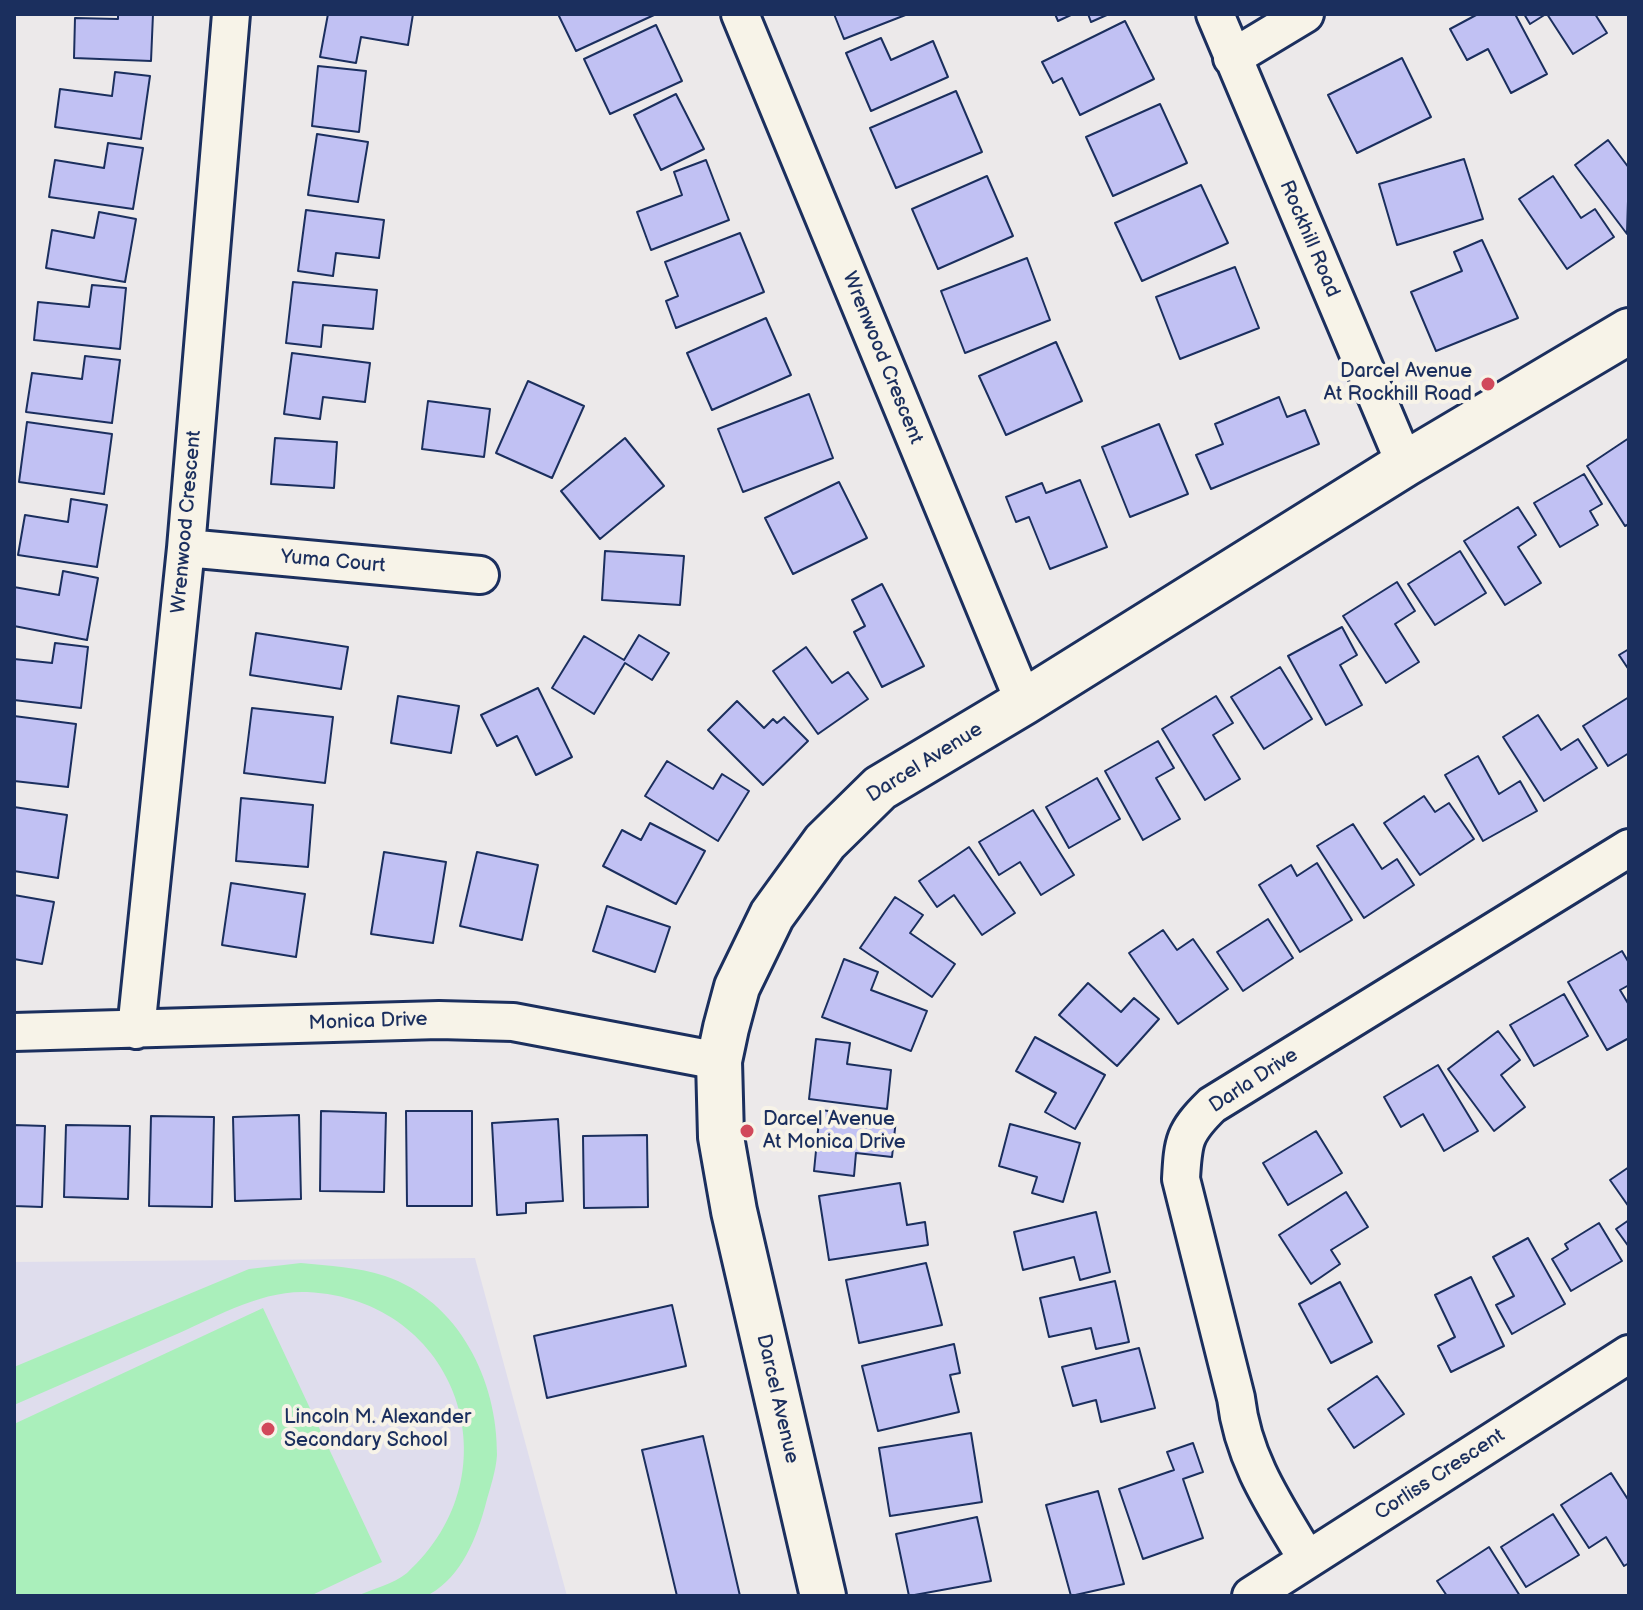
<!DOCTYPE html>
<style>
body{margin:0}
#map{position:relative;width:1643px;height:1610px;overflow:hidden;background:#ece9ea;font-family:"Balsamiq Sans",sans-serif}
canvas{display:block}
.frame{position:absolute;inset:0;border:16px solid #1b2f5e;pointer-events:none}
</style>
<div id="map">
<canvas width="1643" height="1610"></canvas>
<div class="frame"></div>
</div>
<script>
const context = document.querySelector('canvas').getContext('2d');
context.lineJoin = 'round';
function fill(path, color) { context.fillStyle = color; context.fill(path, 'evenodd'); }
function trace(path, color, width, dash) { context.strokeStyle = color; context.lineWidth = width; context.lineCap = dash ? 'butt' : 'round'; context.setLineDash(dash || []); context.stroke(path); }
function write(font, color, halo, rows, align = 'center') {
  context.font = font + ' "Balsamiq Sans",sans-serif'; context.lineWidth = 8; context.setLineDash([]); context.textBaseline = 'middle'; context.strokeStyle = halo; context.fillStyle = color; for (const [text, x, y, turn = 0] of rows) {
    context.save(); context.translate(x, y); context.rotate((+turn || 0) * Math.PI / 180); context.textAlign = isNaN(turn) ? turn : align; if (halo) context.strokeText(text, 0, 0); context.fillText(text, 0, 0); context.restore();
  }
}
const built = new Path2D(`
 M475 1258 567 1596H14V1262Z`);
const green = new Path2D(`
 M301 1263C329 1266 358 1267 385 1276 459 1301 498 1381 497 1455 496 1471 490 1488 486 1503 477 1537 462 1576 430 1594 418 1601 373 1596 357 1596 372 1589 394 1584 407 1573 518 1473 458 1299 307 1292 260 1290 212 1319 170 1337 118 1360 66 1382 14 1405V1367L249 1269Z
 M263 1308 382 1562 310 1596H14V1424Z`);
const building = new Path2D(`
 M118 14H153L151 61 74 58 75 18 118 19Z
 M328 14H413L408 45 361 37 356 63 320 57Z
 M558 14H653L654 15 576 51Z
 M834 14H908L844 39Z
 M1055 14H1073L1058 21Z
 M1088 14H1109L1091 22Z
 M1478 14H1515L1547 74 1511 93 1488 49 1467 60 1450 29Z
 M1524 14H1546L1530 24Z
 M1547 14H1595L1607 33 1573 54Z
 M1125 21 1154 79 1080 115 1062 78 1053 83 1042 62Z
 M656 25 682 81 610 114 584 59Z
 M881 38 891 60 933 41 948 77 871 111 846 53Z
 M1402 58 1431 117 1357 153 1328 95Z
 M318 66 366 71 359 132 312 126Z
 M115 72 150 76 141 139 55 127 60 89 112 96Z
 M956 91 982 152 896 188 870 128Z
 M676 94 704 149 661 170 634 115Z
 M1160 104 1187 163 1113 196 1086 137Z
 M317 134 368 142 358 202 308 195Z
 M1608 140 1629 168 1627 234 1575 165Z
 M108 143 143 148 133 209 49 197 55 160 104 168Z
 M1464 159 1483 219 1397 245 1379 184Z
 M706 160 729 220 651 250 637 212 682 195 674 172Z
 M987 176 1013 236 938 269 912 209Z
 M1553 176 1581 218 1595 209 1614 237 1567 269 1519 199Z
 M1201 185 1228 243 1142 281 1115 223Z
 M306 210 384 220 379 258 336 253 333 276 298 271Z
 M99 212 136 219 125 282 46 268 52 230 94 238Z
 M740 233 764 292 676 328 666 301 678 296 665 262Z
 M1482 240 1518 318 1436 351 1411 292 1462 271 1454 252Z
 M1027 258 1050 320 965 353 941 291Z
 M1235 267 1259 328 1180 359 1156 297Z
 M293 282 377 290 373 329 323 325 321 347 286 343Z
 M92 285 126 288 120 349 34 340 38 302 89 307Z
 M766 318 791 375 712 410 687 353Z
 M1056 342 1082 401 1006 435 979 376Z
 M292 353 370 363 365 402 323 397 320 419 284 414Z
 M85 356 120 360 112 423 26 412 32 373 82 379Z
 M528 381 584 406 552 478 496 453Z
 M809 394 833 458 743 492 718 429Z
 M1279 397 1287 417 1305 410 1319 444 1211 489 1196 455 1223 444 1215 424Z
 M428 401 490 409 484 457 422 449Z
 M27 422 112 434 104 494 19 482Z
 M1159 424 1188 494 1130 517 1102 447Z
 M275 438 337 442 334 488 271 484Z
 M625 438 664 486 600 539 561 491Z
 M1629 438V524L1625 526 1587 466Z
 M1584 474 1602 504 1590 511 1598 525 1560 547 1534 503Z
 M1080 480 1107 547 1050 569 1029 517 1016 522 1006 497 1042 483 1046 493Z
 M839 482 867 538 793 574 765 518Z
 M71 499 107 505 97 567 18 555 25 515 68 522Z
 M1518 507 1536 535 1518 547 1541 583 1505 605 1464 541Z
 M605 551 684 556 680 605 602 600Z
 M1460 551 1486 593 1435 625 1408 584Z
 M63 571 98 578 87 640 14 626V587L59 595Z
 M1397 582 1415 611 1395 624 1419 662 1386 683 1343 616Z
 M882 584 924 666 882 687 854 632 865 626 852 600Z
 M1342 627 1357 655 1340 665 1362 705 1326 725 1288 656Z
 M256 633 348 647 341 689 250 675Z
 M639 635 669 653 652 680 625 663 594 714 552 688 584 636 624 660Z
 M55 643 88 647 81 708 14 700V659L52 663Z
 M806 647 832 683 848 672 868 699 818 734 773 671Z
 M1629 649V670L1619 655Z
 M1280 667 1312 719 1264 749 1231 697Z
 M538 688 572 757 536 775 517 736 497 746 481 715Z
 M398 696 459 706 451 753 391 743Z
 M1216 696 1233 723 1213 735 1240 779 1205 800 1162 729Z
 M1629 697V753L1608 766 1583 726Z
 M737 701 764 728 773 719 777 723 784 717 808 741 763 785 708 730Z
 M252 708 333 717 325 783 244 773Z
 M1538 715 1561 750 1578 739 1597 768 1544 801 1503 737Z
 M14 716 76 724 68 787 14 781Z
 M1158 741 1174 768 1156 778 1180 819 1143 840 1105 771Z
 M1478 756 1499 794 1520 781 1537 811 1483 841 1445 775Z
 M667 761 713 789 722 774 749 791 718 841 645 796Z
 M1097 778 1120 819 1069 848 1046 807Z
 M1424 796 1435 812 1449 803 1474 839 1420 875 1384 823Z
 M241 798 313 805 308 867 236 861Z
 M14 807 67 815 58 878 14 871Z
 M1033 810 1074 875 1041 895 1020 862 999 875 979 842Z
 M650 823 705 851 676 904 603 866 622 830 641 840Z
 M1353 824 1382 869 1397 859 1414 885 1364 918 1317 846Z
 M969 847 1015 913 982 935 954 895 937 907 919 881Z
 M384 852 446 862 433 943 371 934Z
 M477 852 538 865 522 940 460 926Z
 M1317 863 1352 920 1300 952 1259 885 1291 865 1297 876Z
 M231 883 305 894 296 957 222 945Z
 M14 895 54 902 42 964 14 959Z
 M895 897 923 915 910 933 955 964 932 997 860 948Z
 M607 906 670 927 655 972 593 951Z
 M1268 919 1293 958 1243 991 1217 952Z
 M1163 930 1177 950 1193 939 1228 989 1178 1024 1129 953Z
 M1622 951 1629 963V985L1620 990 1629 1005V1038L1607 1050 1568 982Z
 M844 959 878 972 871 990 927 1011 911 1051 822 1017Z
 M1088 983 1121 1012 1134 998 1159 1019 1117 1066 1059 1015Z
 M1564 994 1588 1036 1534 1066 1510 1025Z
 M1498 1031 1520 1060 1501 1075 1525 1107 1494 1131 1448 1069Z
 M1035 1037 1105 1075 1075 1129 1045 1112 1056 1093 1016 1071Z
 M816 1039 850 1043 847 1064 891 1070 887 1109 809 1099Z
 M1438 1065 1478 1131 1444 1151 1423 1114 1401 1127 1384 1097Z
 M820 1110 896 1119 892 1157 856 1153 854 1176 814 1171Z
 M321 1111 386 1113 384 1192 320 1191Z
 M406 1111H472V1206H407Z
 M299 1115 301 1199 235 1201 233 1117Z
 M151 1116 214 1117 212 1207 149 1206Z
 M558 1119 563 1201 526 1203V1213L497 1215 492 1123Z
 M1010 1124 1080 1143 1063 1202 1032 1193 1037 1177 999 1166Z
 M14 1125 45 1126 42 1207 14 1206Z
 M66 1125 130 1126 128 1199 64 1197Z
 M1316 1131 1342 1173 1288 1205 1263 1163Z
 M647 1135 648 1207 584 1208 583 1136Z
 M1629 1167V1207L1610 1180Z
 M900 1183 907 1225 925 1222 928 1245 829 1260 819 1196Z
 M1346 1192 1368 1227 1331 1250 1340 1264 1311 1284 1279 1235Z
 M1096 1212 1110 1272 1080 1280 1074 1257 1023 1270 1014 1232Z
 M1629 1220V1247L1616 1229Z
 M1599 1223 1622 1261 1571 1291 1552 1259 1568 1249 1565 1244Z
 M1528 1238 1565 1304 1512 1334 1496 1305 1514 1296 1493 1257Z
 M926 1263 942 1325 859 1343 846 1280Z
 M1471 1277 1504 1346 1451 1372 1438 1346 1455 1337 1435 1295Z
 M1115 1281 1129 1342 1096 1349 1091 1328 1049 1337 1040 1298Z
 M1340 1282 1372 1342 1331 1363 1299 1304Z
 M672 1305 686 1366 547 1398 534 1336Z
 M954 1344 960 1373 950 1375 959 1412 878 1431 862 1366Z
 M1139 1348 1155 1408 1101 1422 1096 1400 1073 1406 1062 1367Z
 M1377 1376 1404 1414 1354 1448 1328 1409Z
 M971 1433 982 1502 890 1516 879 1448Z
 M703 1436 740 1596H677L642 1450Z
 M1193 1443 1203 1472 1183 1479 1203 1538 1143 1559 1119 1489 1174 1470 1167 1452Z
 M1611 1473 1629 1501V1563L1624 1566 1606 1537 1589 1548 1561 1505Z
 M1098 1491 1124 1584 1071 1596 1046 1505Z
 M1553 1514 1579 1555 1526 1587 1501 1547Z
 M977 1517 991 1581 909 1596 896 1534Z
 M1489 1547 1520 1596H1447L1437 1581Z`);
const street = new Path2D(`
 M740 14 1024 702
 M1215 14 1405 464
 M1232 58 1305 14
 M186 548 480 575
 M136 1030 186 548 231 14
 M14 1032 439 1020 513 1022 719 1061
 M1307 1559C1276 1507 1243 1460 1236 1398L1181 1179C1183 1141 1184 1132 1212 1105L1629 848
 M1251 1596 1629 1354`);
const secondary = new Path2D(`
 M823 1596 734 1211 721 1137 719 1061 726 1028 737 987 772 915 825 842 880 788 1024 702 1405 464 1629 331`);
const markers = [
 [1488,384,8,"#d1495b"],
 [747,1131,8,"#d1495b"],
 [268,1429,8,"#d1495b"]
];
const streetNames = [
 ["Rockhill Road",1309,239,67],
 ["Wrenwood Crescent",882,358,68],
 ["Wrenwood Crescent",187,522,-85],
 ["Yuma Court",333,562,5],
 ["Darcel Avenue",925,763,-32],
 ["Monica Drive",368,1022,-2],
 ["Darla Drive",1254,1081,-33],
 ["Darcel Avenue",777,1399,77],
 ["Corliss Crescent",1440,1475,-33]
];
const poiNames = [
 ["Darcel Avenue",1472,372,"right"],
 ["At Rockhill Road",1472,395,"right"],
 ["Darcel Avenue",763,1120],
 ["At Monica Drive",763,1143],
 ["Lincoln M. Alexander",284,1418],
 ["Secondary School",284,1441]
];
fill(built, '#dfdded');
fill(green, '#aaefbb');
fill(building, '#c1c1f3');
trace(building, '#1b2f5e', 2);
trace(street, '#1b2f5e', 42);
trace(secondary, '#1b2f5e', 50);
trace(street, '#f7f3e8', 36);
trace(secondary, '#f7f3e8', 44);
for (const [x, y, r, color] of markers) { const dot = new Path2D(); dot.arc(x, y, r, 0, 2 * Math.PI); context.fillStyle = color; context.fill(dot); trace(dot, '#f7f3e8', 3); }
write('20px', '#1b2f5e', '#f7f3e8', streetNames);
write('20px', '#1b2f5e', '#f7f3e8', poiNames, 'left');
</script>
